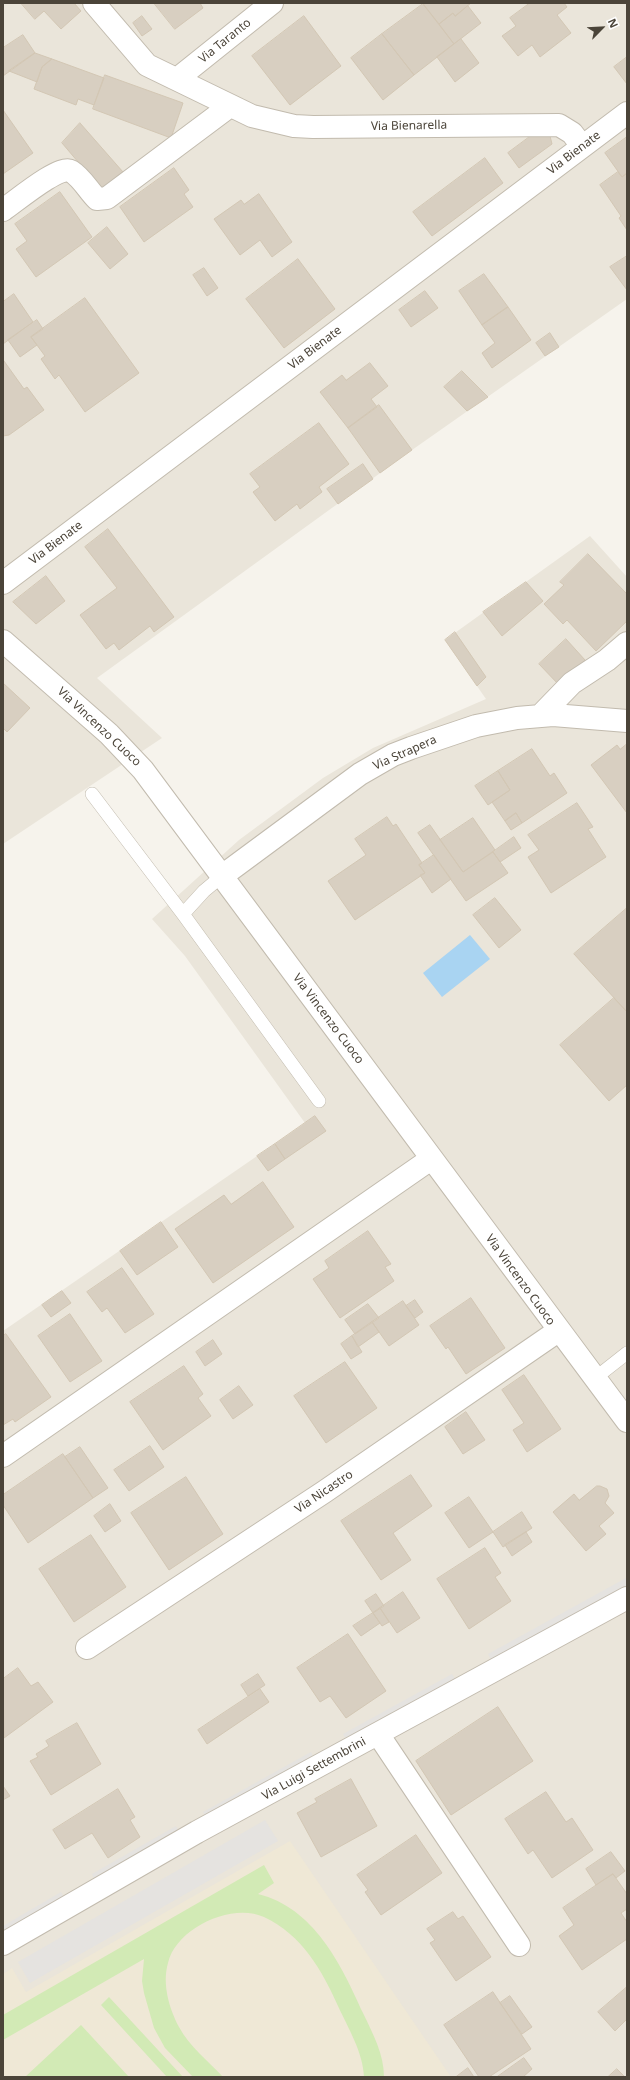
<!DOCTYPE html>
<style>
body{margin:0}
#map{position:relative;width:630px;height:2080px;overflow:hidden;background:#f6f3ec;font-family:"Noto Sans",sans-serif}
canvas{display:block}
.frame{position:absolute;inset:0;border:4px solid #4b4439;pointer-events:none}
.north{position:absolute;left:582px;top:8px;width:40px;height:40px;-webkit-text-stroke:3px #fff;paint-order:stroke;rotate:66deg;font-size:11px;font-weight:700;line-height:16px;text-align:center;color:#4b4439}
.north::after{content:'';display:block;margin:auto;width:14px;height:18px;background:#4b4439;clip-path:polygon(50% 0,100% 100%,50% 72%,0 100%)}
</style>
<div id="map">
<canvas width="630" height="2080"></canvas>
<div class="frame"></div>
<div class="north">N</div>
</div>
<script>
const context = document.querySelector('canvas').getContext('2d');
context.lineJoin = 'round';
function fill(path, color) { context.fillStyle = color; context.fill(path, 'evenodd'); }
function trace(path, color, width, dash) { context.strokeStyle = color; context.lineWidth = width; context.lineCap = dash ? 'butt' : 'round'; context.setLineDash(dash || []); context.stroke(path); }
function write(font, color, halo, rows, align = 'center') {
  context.font = font + ' "Noto Sans",sans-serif'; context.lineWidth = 3.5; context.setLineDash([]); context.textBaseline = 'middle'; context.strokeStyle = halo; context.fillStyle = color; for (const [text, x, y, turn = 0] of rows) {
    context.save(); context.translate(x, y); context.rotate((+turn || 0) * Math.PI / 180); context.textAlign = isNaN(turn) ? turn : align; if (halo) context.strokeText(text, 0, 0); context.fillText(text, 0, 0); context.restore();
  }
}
const residential = new Path2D(`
 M3 3H627V299L412 450 97 678 162 738 3 844Z
 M590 536 627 577V2077H3V1331L305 1123 185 956 152 919 239 840 323 778 373 748 486 699 445 640Z`);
const education = new Path2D(`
 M290 1841 451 2077H3V1974L12 1968 26 1992Z`);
const green = new Path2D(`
 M264 1865 274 1883 258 1894C314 1908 341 1964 363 2013 373 2034 384 2054 384 2077H364C363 2052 348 2028 338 2006 322 1970 302 1935 264 1917 232 1902 176 1928 168 1963 162 1984 169 2008 179 2027 189 2046 209 2062 223 2077H193L165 2048 154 2028 144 1993 142 1981 144 1959 3 2040V2015Z
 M109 1997 183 2077H167L101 2005Z
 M81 2025 129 2077H25Z`);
const parking = new Path2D(`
 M626 1578 627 1590 493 1664 488 1654Z
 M452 1674 457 1682 347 1742 343 1734Z
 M311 1752 315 1760 207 1820 203 1812Z
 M265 1820 278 1841 30 1983 18 1962Z
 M176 1826 181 1835 96 1883 92 1874Z
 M61 1892 66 1901 3 1937V1926Z`);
const water = new Path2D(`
 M470 935 490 959 442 997 423 973Z`);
const building = new Path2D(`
 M21 3H74L81 11 61 29 44 11 35 19Z
 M154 3H200L203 8 175 29Z
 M427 3H471L455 16 453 13 439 24 424 5Z
 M530 3H564L567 7 557 15 571 33 540 57 532 45 518 56 502 36 516 26 510 18Z
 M423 4 454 44 414 75 382 34Z
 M468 6 481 23 454 44 439 24 453 13 455 16Z
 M142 16 152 29 142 36 133 23Z
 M304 16 341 66 290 105 252 56Z
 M382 34 414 75 383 100 351 58Z
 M23 35 35 53 3 76V48Z
 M461 39 479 63 455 82 437 57Z
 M35 53 52 59 42 67 37 82 9 71Z
 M627 57V84L614 67Z
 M52 59 104 78 94 105 78 99 76 105 34 89 42 67Z
 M105 75 183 103 171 138 93 109Z
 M3 110 33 153 3 174Z
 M80 123 123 172 101 189 62 143Z
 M532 135 550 136 552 144 519 168 508 153Z
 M627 137V173L622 177 605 153Z
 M485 158 503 183 432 236 413 212Z
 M174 168 189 190 184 194 193 207 144 242 120 207Z
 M618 172 622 177 627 173V230L619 218 621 216 600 185Z
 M60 192 92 237 36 277 16 249 27 241 15 224Z
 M259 194 292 242 272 257 260 240 240 255 214 219 241 200 244 204Z
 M107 227 128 254 110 269 88 243Z
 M627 256V290L610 267Z
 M298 259 335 309 284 348 246 299Z
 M204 268 218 288 207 296 193 275Z
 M484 274 508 307 482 325 459 291Z
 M425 291 438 308 411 327 399 310Z
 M14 294 33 322 3 344V302Z
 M85 298 139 373 85 412 59 375 55 379 41 359 45 356 31 337Z
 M508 307 531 340 492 368 482 353 495 343 482 325Z
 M37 320 43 329 31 337 37 345 20 357 8 340Z
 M550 333 559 347 545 356 536 343Z
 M4 361 24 389 27 387 44 410 9 435 3 436Z
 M370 363 388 386 371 399 377 407 348 428 320 392 342 375 346 380Z
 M462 371 488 397 467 411 444 387Z
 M379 405 412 450 380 473 348 428Z
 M319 423 349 464 319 487 322 492 300 509 297 504 275 521 253 492 260 487 250 474Z
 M363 464 373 479 338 504 327 489Z
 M108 529 174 617 154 632 150 626 119 650 114 643 106 649 80 615 117 588 85 547Z
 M588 554 627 594V621L596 651 567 620 563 624 544 604 564 585 560 582Z
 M46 576 65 601 36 624 13 602Z
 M526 582 543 601 502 636 483 612Z
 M455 632 486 677 477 686 445 640Z
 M566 639 585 660 559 685 539 664Z
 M3 683 30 708 7 732 3 728Z
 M627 744V813L591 765 617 745 620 749Z
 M532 749 550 776 554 773 567 793 522 823 516 813 505 821 492 802 510 790 498 771Z
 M498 771 510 790 488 805 475 786Z
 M577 803 593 827 588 829 606 857 551 893 528 857 539 850 528 835Z
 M516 813 522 823 511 830 505 821Z
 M387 817 393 826 396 824 422 863 419 865 425 873 355 920 328 881 366 855 355 839Z
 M473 818 495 850 463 872 440 840Z
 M430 825 463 872 493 852 508 873 466 901 418 833Z
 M514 837 521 848 500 862 493 852Z
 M434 855 451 879 432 893 420 875 425 873 419 865Z
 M495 898 521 930 499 948 473 915Z
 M627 908V1012L574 954Z
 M614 998 627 1012V1085L609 1101 560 1045Z
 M315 1116 326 1131 285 1159 275 1144Z
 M275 1144 285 1159 268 1171 257 1156Z
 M263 1182 294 1227 213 1283 175 1229 224 1195 231 1204Z
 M161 1222 178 1247 137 1275 120 1251Z
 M368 1231 391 1264 385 1267 394 1281 340 1318 313 1279 329 1268 325 1261Z
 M122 1268 154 1314 125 1333 107 1308 102 1312 87 1292Z
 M62 1291 71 1303 51 1317 42 1305Z
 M471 1298 505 1348 466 1374 448 1347 446 1349 430 1326Z
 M415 1300 423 1312 415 1318 406 1306Z
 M403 1301 419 1325 389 1346 372 1322Z
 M368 1304 379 1318 355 1334 345 1320Z
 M70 1314 102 1361 70 1382 38 1336Z
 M372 1322 379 1332 358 1347 352 1336Z
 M6 1334 51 1397 15 1422 13 1419 3 1425V1336Z
 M352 1336 362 1352 351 1359 341 1344Z
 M213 1340 222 1354 205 1366 196 1352Z
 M345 1362 377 1408 326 1443 294 1396Z
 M184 1366 203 1394 198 1398 211 1416 163 1450 130 1402Z
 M524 1375 561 1429 527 1452 513 1430 524 1423 502 1390Z
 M239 1386 253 1405 233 1419 220 1400Z
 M466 1412 485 1440 463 1454 445 1427Z
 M150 1446 164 1467 129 1491 114 1470Z
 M80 1447 108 1488 93 1498 65 1457Z
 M63 1454 93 1498 28 1543 3 1505V1495Z
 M411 1475 432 1506 393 1533 411 1560 381 1580 341 1521Z
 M186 1477 223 1534 169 1570 131 1513Z
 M597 1486H600L607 1489 609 1496 605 1503 614 1513 599 1526 606 1534 586 1551 553 1512 574 1494 579 1500Z
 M469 1497 493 1532 469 1548 445 1513Z
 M110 1504 121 1521 105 1532 94 1516Z
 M522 1512 532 1528 503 1547 493 1532Z
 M526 1532 532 1542 512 1556 505 1545Z
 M91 1535 126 1587 74 1622 39 1569Z
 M485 1548 501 1573 495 1577 511 1601 469 1629 437 1579Z
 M403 1592 420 1618 397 1633 380 1608Z
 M376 1594 384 1606 373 1613 365 1601Z
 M380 1608 389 1622 382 1626 373 1613Z
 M373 1613 380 1623 361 1636 353 1626Z
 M348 1634 386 1691 346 1718 330 1696 320 1702 297 1668Z
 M18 1668 31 1686 38 1682 53 1702 4 1738 3 1679Z
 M258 1674 265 1685 248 1696 241 1685Z
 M260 1689 269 1702 207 1744 198 1730Z
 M498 1707 533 1761 451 1815 416 1761Z
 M77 1723 101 1764 51 1795 30 1761 38 1757 36 1754 49 1746 46 1741Z
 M351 1779 377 1826 321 1857 297 1813 317 1802 315 1799Z
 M3 1786 10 1796 3 1800Z
 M118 1789 135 1817 130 1820 140 1837 108 1858 92 1833 65 1849 53 1830Z
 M546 1792 566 1822 572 1818 593 1850 552 1878 533 1850 528 1854 505 1819Z
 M416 1835 442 1873 381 1915 365 1892 368 1890 357 1875Z
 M611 1852 625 1871 616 1878 613 1874 596 1885 586 1869Z
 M613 1874 627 1894V1909L621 1913 627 1922V1939L582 1970 559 1936 574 1925 563 1908Z
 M453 1912 458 1919 463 1916 491 1957 456 1981 430 1943 435 1940 427 1929Z
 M627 1987V2019L615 2031 598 2012Z
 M493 1992 531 2049 489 2077H479L444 2025Z
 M510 1996 532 2027 522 2034 500 2003Z
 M524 2058 532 2069 523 2077H497Z
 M468 2068 474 2077H456Z
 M617 2069 625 2077H608Z`);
const lane = new Path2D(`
 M92 794 183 914 319 1101
 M183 914 204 891 222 876
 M594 1379 627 1353`);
const street = new Path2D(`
 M94 3 147 65 252 116 294 126 313 127 559 125 572 133 582 146
 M177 79 272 3
 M3 210C15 202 60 164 71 171 82 178 88 190 97 199L107 198 230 106
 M3 583 627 113
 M3 641 109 734 143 770 627 1421
 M541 715 572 683 607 660 627 643
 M222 876 360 774 393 755 411 748 476 726 517 718 553 715 627 721
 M3 1456 431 1159
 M87 1648 324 1492 558 1331
 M378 1734 519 1945
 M3 1944 197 1832 627 1598`);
const streetNames = [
 ["Via Taranto",225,41,-39],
 ["Via Bienarella",409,126,-1],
 ["Via Bienate",574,153,-37],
 ["Via Bienate",315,348,-37],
 ["Via Bienate",56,543,-37],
 ["Via Vincenzo Cuoco",99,727,43],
 ["Via Strapera",405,753,-24],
 ["Via Vincenzo Cuoco",328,1019,53],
 ["Via Vincenzo Cuoco",520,1280,54],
 ["Via Nicastro",324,1492,-34],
 ["Via Luigi Settembrini",314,1769,-29]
];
fill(residential, '#eae5da');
fill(education, '#efe8d6');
fill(green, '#d2eab5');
fill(parking, '#e5e3e0');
fill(water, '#a9d4f2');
fill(building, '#d8cfc1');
trace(building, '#d3c7b4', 1);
trace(lane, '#c2bbae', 14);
trace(street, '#c2bbae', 24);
trace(lane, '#fff', 13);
trace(street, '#fff', 22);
write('12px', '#4b4439', '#fff', streetNames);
</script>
